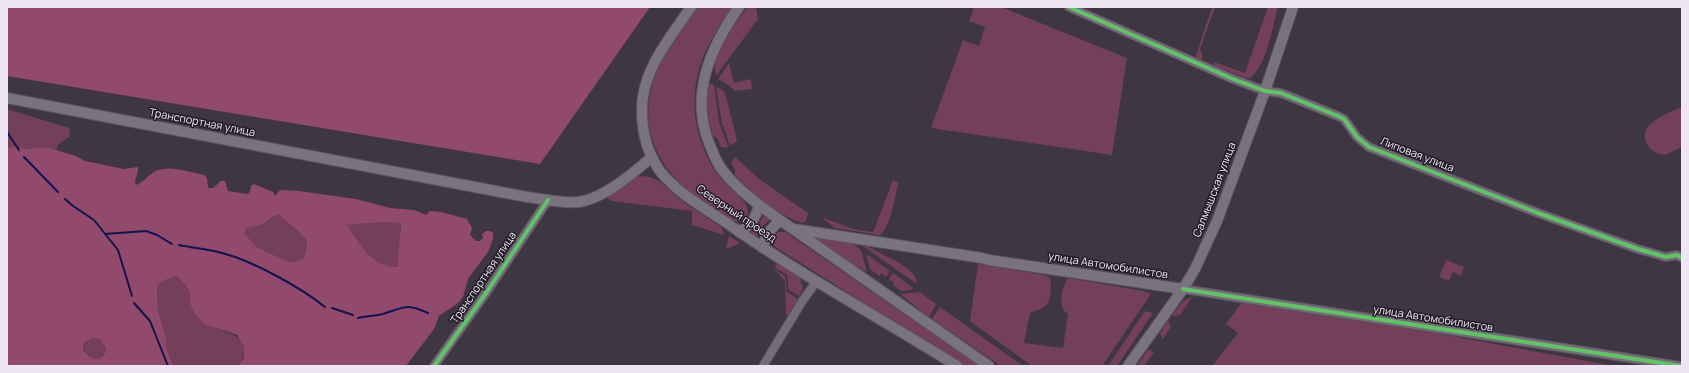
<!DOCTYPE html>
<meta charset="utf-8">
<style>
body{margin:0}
#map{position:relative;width:1689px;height:373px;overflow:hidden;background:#3e3643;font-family:Manrope,sans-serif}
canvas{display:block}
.frame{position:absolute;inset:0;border:8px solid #efe6f5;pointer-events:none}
</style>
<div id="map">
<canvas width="1689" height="373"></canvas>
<div class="frame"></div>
</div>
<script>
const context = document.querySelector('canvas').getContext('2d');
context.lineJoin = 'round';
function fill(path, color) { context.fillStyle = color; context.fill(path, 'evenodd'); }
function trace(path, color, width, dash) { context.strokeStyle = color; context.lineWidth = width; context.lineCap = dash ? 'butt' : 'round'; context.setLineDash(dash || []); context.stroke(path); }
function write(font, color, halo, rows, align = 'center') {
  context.font = font + ' Manrope,sans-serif'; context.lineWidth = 3; context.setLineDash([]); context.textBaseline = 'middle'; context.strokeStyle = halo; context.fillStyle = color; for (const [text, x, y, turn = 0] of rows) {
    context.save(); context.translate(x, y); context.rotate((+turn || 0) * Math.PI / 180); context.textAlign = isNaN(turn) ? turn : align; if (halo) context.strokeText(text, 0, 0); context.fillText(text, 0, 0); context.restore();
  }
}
const green = new Path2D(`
 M697 7H733C721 24 709 41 702 60 688 97 694 142 718 175 726 186 739 194 747 206L748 215C745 220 741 222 735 221 731 220 726 216 722 214 699 200 675 183 661 159 651 142 646 121 649 101 653 65 677 36 697 7Z
 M747 7H756L758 19 716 76C716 72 714 67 715 64 717 47 737 21 747 7Z
 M974 7H1001L1127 58 1112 155 931 128 963 40 979 46 985 27 969 21Z
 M1212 7H1215L1200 49 1203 57 1201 61 1198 60 1196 56Z
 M1268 7H1278C1272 29 1267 62 1251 78H1246L1215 66 1213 63 1214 62 1245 73Z
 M729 63 734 83 751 79 752 89 735 91 727 84 718 79Z
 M710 84 714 85 719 122 728 147 725 148 721 147 717 138 713 136C708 120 706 102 709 85Z
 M716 87 723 90 725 94C727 100 737 138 737 141L730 146 722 123Z
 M1682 107V147L1665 155C1657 154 1651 151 1647 144 1636 123 1669 113 1682 107Z
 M7 109 69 128 70 136 58 145 56 150 46 147 27 149 7 148Z
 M735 157 759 179 808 213 806 221 802 223C776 213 753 196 735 175V170L731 163Z
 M641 176 650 177 659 181 686 204 721 227 724 235 692 225V211L612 201 608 199V196L633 178Z
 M893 180 898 182V184C895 197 890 228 880 235L835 228 821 217 853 229 872 232 874 230Z
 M278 214 300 233 307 241 306 251 303 259 295 262H288L280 258 257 247 243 232 247 228 268 221Z
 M764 215 770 219 762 227 757 238 750 233 759 224Z
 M385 222H401L397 267C370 267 360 244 347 225Z
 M778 232H785L980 366H963L774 246 772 240Z
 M729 236 740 243 726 249Z
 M817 237 853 244 861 250 867 272 850 263 815 239Z
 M857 242C867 243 871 249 880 253 891 259 917 269 917 284Z
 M866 254 890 271 886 277 881 273 879 276 870 269Z
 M1446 260 1464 267 1461 276 1453 272 1449 281 1439 277Z
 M779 263 799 277 803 288 799 296 789 290 787 275 774 267Z
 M978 264 1045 275 1050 278C1052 284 1051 302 1045 306 1041 310 1034 311 1030 313L1024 343 1063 348 1068 314C1065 312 1063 310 1062 306 1060 299 1063 284 1068 278L1143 291 1151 294 1102 366H1032L970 321Z
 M774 269 785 276 787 292 798 299 788 316 786 314 785 281Z
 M893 273 913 288 912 290 901 291 893 285 894 283 889 279Z
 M176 276 184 283 190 292V303L205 325C226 330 259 340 238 366H173L167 350 166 338 158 310 157 289 160 282Z
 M920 292 936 304 929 317 900 294Z
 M1193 296 1180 315 1172 316 1182 302Z
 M1243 301 1430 332 1614 366H1212L1238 333 1226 324Z
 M940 307 1023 366H1001L932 319Z
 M1145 311 1153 313 1117 366H1108Z
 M1168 320 1171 327 1163 339 1160 334Z
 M84 349a11 11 0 1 1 22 0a11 11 0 1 1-22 0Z
 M1150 350 1154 352 1144 366H1137L1147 351Z`);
const forest = new Path2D(`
 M7 7H650L540 164 7 76Z
 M13 147 27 149 46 147 76 156 85 161 124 169 138 167C139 174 133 179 136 185 143 183 147 176 154 172 169 164 187 172 204 175L207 178 208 188H213L221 181H225L228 191 247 194 250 192 251 186 254 184 273 192 275 196 280 190 299 191 356 199 390 208 414 210 426 215 430 211 441 212 467 219 472 228 470 235 476 241H480L483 238 482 234 486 231H490L493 233V239L488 252 468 279 463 297 458 303 439 316 434 329 406 366H238L244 358V346L239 339 237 335 224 330 205 325 194 313 190 303V292L184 283 176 276 160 282 157 289 158 310 166 338 167 350 173 366H7V148ZM278 214 300 233 307 241 306 251 303 259 295 262H288L280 258 257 247 244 233 247 228 262 224ZM385 222 401 223 397 267C371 267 360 244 347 225ZM93 338 100 339 106 348C104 373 66 348 93 338Z`);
const stream = new Path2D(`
 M7 132 19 150
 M24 157 58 192
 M65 199 73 206 94 220 118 250 132 296
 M105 234 146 231 157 235 172 244
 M179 245C193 248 208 249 222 253 253 261 300 287 325 307
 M134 303 150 321 168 366
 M332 308 353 315
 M358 318C366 316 375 316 383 314 405 307 406 303 428 313`);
const minor = new Path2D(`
 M1069 7 1233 79 1265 91 1281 93 1338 116 1344 119 1357 137 1369 147 1538 213 1638 249 1666 257 1677 255 1682 258
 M1183 289 1681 366
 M434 366 486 293 548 200
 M763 366 803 300 817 281`);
const major = new Path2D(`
 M691 7C670 38 641 71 642 111 642 132 648 154 660 171 679 195 707 209 731 226 804 277 882 319 957 366
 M739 7C710 48 690 94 709 143 713 153 716 162 723 171 738 190 760 206 780 220L989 366
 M7 98 527 197C544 199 562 204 579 202 605 198 633 173 652 157
 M794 229 982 258 989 260 1183 289
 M739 232C751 225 756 218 759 205
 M763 248 766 235 780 220
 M1128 366 1183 289 1195 269 1217 221 1265 91 1293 7`);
const cycleway = new Path2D(`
 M1069 7 1233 79 1265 91 1281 93 1338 116 1344 119 1357 137 1369 147 1538 213 1638 249 1666 257 1677 255 1682 258
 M1183 289 1681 366
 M434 366 486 293 548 200`);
const streetNames = [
 ["Транспортная улица",202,123,11],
 ["Липовая улица",1417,155,21],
 ["Салмышская улица",1215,190,-69],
 ["Северный проезд",736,214,34],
 ["улица Автомобилистов",1108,266,9],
 ["Транспортная улица",484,278,-56],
 ["улица Автомобилистов",1433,319,9]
];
fill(green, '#743f59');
fill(forest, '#91496c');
trace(stream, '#101350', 2);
trace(minor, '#5a535e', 10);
trace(major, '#5a535e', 12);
trace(minor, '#746d78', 8);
trace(major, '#797380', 10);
trace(cycleway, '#61c268', 4);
write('11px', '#efe6f5', '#221c26', streetNames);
</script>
